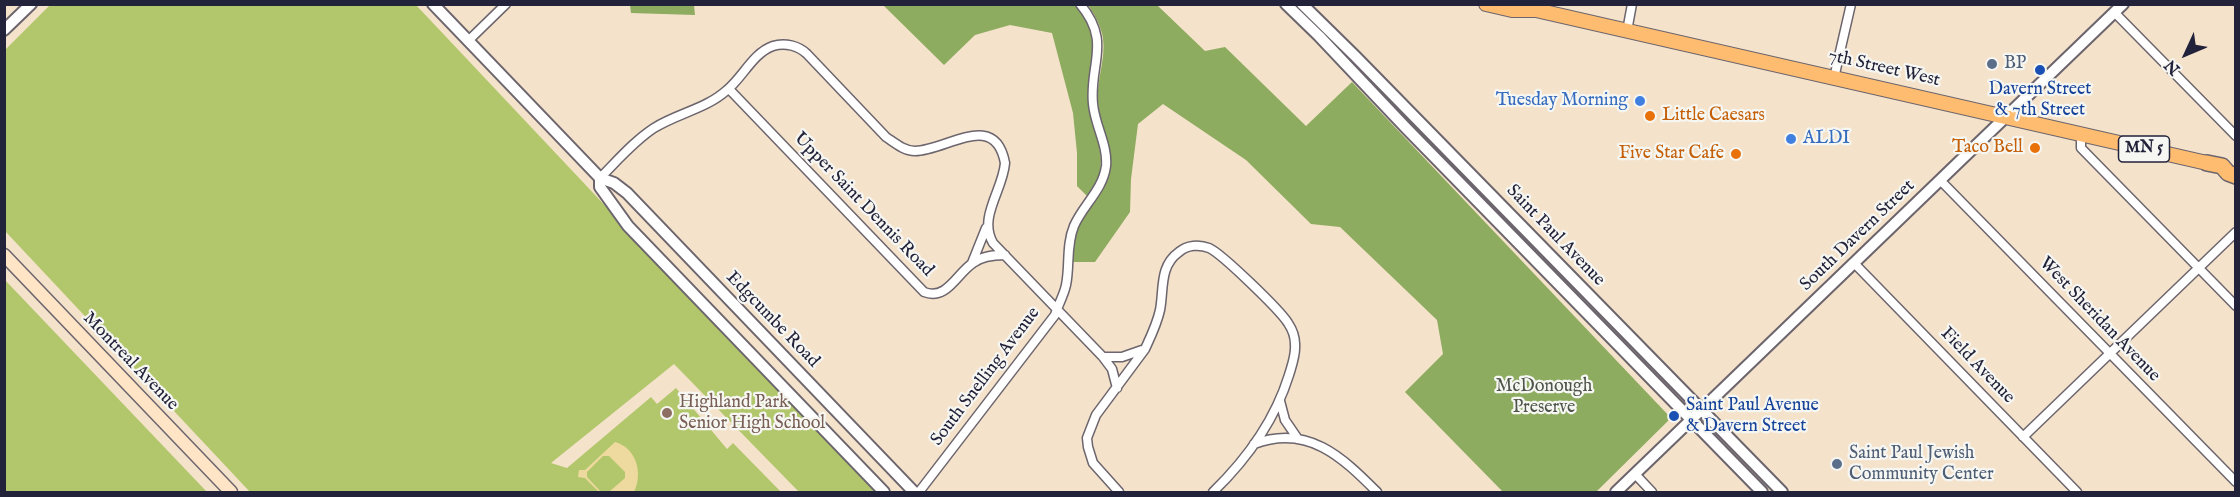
<!DOCTYPE html>
<style>
body{margin:0}
#map{position:relative;width:2240px;height:497px;overflow:hidden;background:#f4e2cb;font-family:"IM FELL English",serif}
canvas{display:block}
.frame{position:absolute;inset:0;border:6px solid #22223b;pointer-events:none}
.north{position:absolute;left:2156px;top:24px;width:60px;height:60px;-webkit-text-stroke:4px #f6f6f2;paint-order:stroke;rotate:226deg;font-size:16px;font-weight:700;line-height:24px;text-align:center;color:#22223b}
.north::after{content:'';display:block;margin:auto;width:21px;height:27px;background:#22223b;clip-path:polygon(50% 0,100% 100%,50% 72%,0 100%)}
</style>
<div id="map">
<canvas width="2240" height="497"></canvas>
<div class="frame"></div>
<div class="north">N</div>
</div>
<script>
const context = document.querySelector('canvas').getContext('2d');
context.lineJoin = 'round';
function fill(path, color) { context.fillStyle = color; context.fill(path, 'evenodd'); }
function trace(path, color, width, dash) { context.strokeStyle = color; context.lineWidth = width; context.lineCap = dash ? 'butt' : 'round'; context.setLineDash(dash || []); context.stroke(path); }
function write(font, color, halo, rows, align = 'center') {
  context.font = font + ' "IM FELL English",serif'; context.lineWidth = 4.5; context.setLineDash([]); context.textBaseline = 'middle'; context.strokeStyle = halo; context.fillStyle = color; for (const [text, x, y, turn = 0] of rows) {
    context.save(); context.translate(x, y); context.rotate((+turn || 0) * Math.PI / 180); context.textAlign = isNaN(turn) ? turn : align; if (halo) context.strokeText(text, 0, 0); context.fillText(text, 0, 0); context.restore();
  }
}
const green = new Path2D(`
 M50 5H416L875 492H799L674 364 551 463 567 468 651 397 657 404 676 388 727 449 733 443 781 492H250L5 231V50Z
 M4 280H5L207 492H5Z`);
const forest = new Path2D(`
 M630 5H694L695 15 631 13Z
 M883 5H1074C1106 38 1086 62 1089 100 1092 139 1115 160 1088 197L1077 186V153L1073 113 1052 33 1010 25 975 35 944 65Z
 M1088 5H1157L1205 51 1225 47 1306 126 1352 82 1671 418 1596 492H1503L1405 392 1443 354 1437 320 1340 227 1311 224 1246 160 1163 104 1138 124 1131 179 1130 212 1095 262H1073C1074 248 1074 234 1081 221 1090 205 1105 193 1109 174 1115 149 1100 127 1098 102 1096 80 1106 60 1103 38 1101 26 1095 15 1088 5Z`);
const sand = new Path2D(`
 M615 442C637 448 643 474 634 492H609L625 478V472L609 456H603L587 472V477L601 492H599L585 478 578 477 579 470H585Z`);
const minor = new Path2D(`
 M2115 13 2236 136
 M1627 31 1632 4
 M468 41 506 4
 M1834 78 1851 4
 M729 89 924 292C947 301 957 273 973 263 982 256 993 255 1005 255
 M2081 134V148L2236 306
 M600 178C617 161 634 141 654 128 678 113 706 109 727 90 743 77 753 53 773 46 785 42 799 46 807 54L886 137C895 143 904 151 915 151 946 151 995 109 1005 163 1003 190 978 217 993 243L1103 357 1112 369 1117 388
 M1940 180 2236 482
 M972 263 986 228
 M1854 263 2077 492
 M1103 357H1122L1142 350
 M1280 401 1285 420 1298 439
 M2023 437 2236 232
 M1254 444C1308 424 1342 457 1377 492
 M1635 474 1652 492
 M919 492 1055 315C1058 305 1064 295 1066 285 1070 266 1066 245 1074 226 1083 205 1103 190 1106 166 1108 145 1095 126 1093 104 1089 64 1112 42 1080 4
 M1119 492 1093 463 1088 447 1087 438 1096 415 1145 349C1151 336 1157 324 1160 310 1164 290 1159 266 1179 252 1187 245 1199 244 1209 248 1221 253 1280 310 1288 323 1292 329 1295 337 1295 344 1296 355 1292 365 1289 375 1275 420 1246 460 1213 492`);
const tertiary = new Path2D(`
 M433 4 600 178 614 183 627 193 914 492
 M1286 4 1319 36 1406 128 1762 492
 M1302 4 1355 56 1782 492
 M4 30 31 4
 M600 178V187L628 226 884 492
 M1616 492 2123 4`);
const secondary = new Path2D(`
 M4 255 231 492`);
const primary = new Path2D(`
 M1486 4 1512 10H1534
 M1524 4 1536 10 1558 15 2207 163`);
const motorway = new Path2D(`
 M2207 163 2222 166
 M2222 166 2228 173 2236 176`);
const markers = [
 [1992,64,6,"#5c6f8a"],
 [2040,70,6,"#1a4fb4"],
 [1640,101,6,"#3f7fe0"],
 [1650,116,6,"#e8710a"],
 [1791,139,6,"#3f7fe0"],
 [2035,148,6,"#e8710a"],
 [1736,154,6,"#e8710a"],
 [667,413,6,"#8d6e63"],
 [1674,416,6,"#1a4fb4"],
 [1837,464,6,"#5c6f8a"]
];
const shields = [
 [2144,149,51]
];
const shieldNames = [
 ["MN 5",2144,149]
];
const serviceNames = [
 ["BP",2004,64],
 ["Saint Paul Jewish",1849,454],
 ["Community Center",1849,475]
];
const streetNames = [
 ["7th Street West",1884,69,13],
 ["Upper Saint Dennis Road",863,205,46],
 ["Saint Paul Avenue",1555,236,46],
 ["South Davern Street",1858,236,-44],
 ["Edgcumbe Road",772,320,46],
 ["West Sheridan Avenue",2099,320,46],
 ["Montreal Avenue",130,362,46],
 ["Field Avenue",1977,366,46],
 ["South Snelling Avenue",986,377,-53]
];
const transitNames = [
 ["Davern Street",2040,90],
 ["& 7th Street",2040,111],
 ["Saint Paul Avenue",1686,406,"left"],
 ["& Davern Street",1686,427,"left"]
];
const shopNames = [
 ["Tuesday Morning",1628,101],
 ["ALDI",1803,139,"left"]
];
const foodNames = [
 ["Little Caesars",1662,116,"left"],
 ["Taco Bell",2023,148],
 ["Five Star Cafe",1724,154]
];
const parkNames = [
 ["McDonough",1544,387],
 ["Preserve",1544,408]
];
const educationNames = [
 ["Highland Park",679,403],
 ["Senior High School",679,424]
];
fill(green, '#b2c76b');
fill(forest, '#8dac5f');
fill(sand, '#eeda9e');
trace(minor, '#6c656d', 11);
trace(tertiary, '#6c656d', 14);
trace(secondary, '#6c656d', 15);
trace(primary, '#6c656d', 16);
trace(motorway, '#6c656d', 18);
trace(minor, '#fff', 8);
trace(tertiary, '#fff', 10);
trace(secondary, '#ffe4c6', 12);
trace(primary, '#febc70', 14);
trace(motorway, '#febc70', 15);
for (const [x, y, r, color] of markers) { const dot = new Path2D(); dot.arc(x, y, r, 0, 2 * Math.PI); context.fillStyle = color; context.fill(dot); trace(dot, '#f6f6f2', 2); }
for (const [x, y, w] of shields) { const box = new Path2D(); box.roundRect(x - w / 2, y - 13, w, 26, 4.5); context.fillStyle = '#f6f6f2'; context.fill(box); trace(box, '#22223b', 1.5); }
write('bold 16px', '#22223b', null, shieldNames);
write('18px', '#4e5e75', '#f6f6f2', serviceNames, 'left');
write('18px', '#22223b', '#f6f6f2', streetNames);
write('18px', '#164399', '#f6f6f2', transitNames);
write('18px', '#366cbe', '#f6f6f2', shopNames, 'right');
write('18px', '#c56008', '#f6f6f2', foodNames, 'right');
write('18px', '#4d5449', '#f6f6f2', parkNames);
write('18px', '#785e54', '#f6f6f2', educationNames, 'left');
</script>
